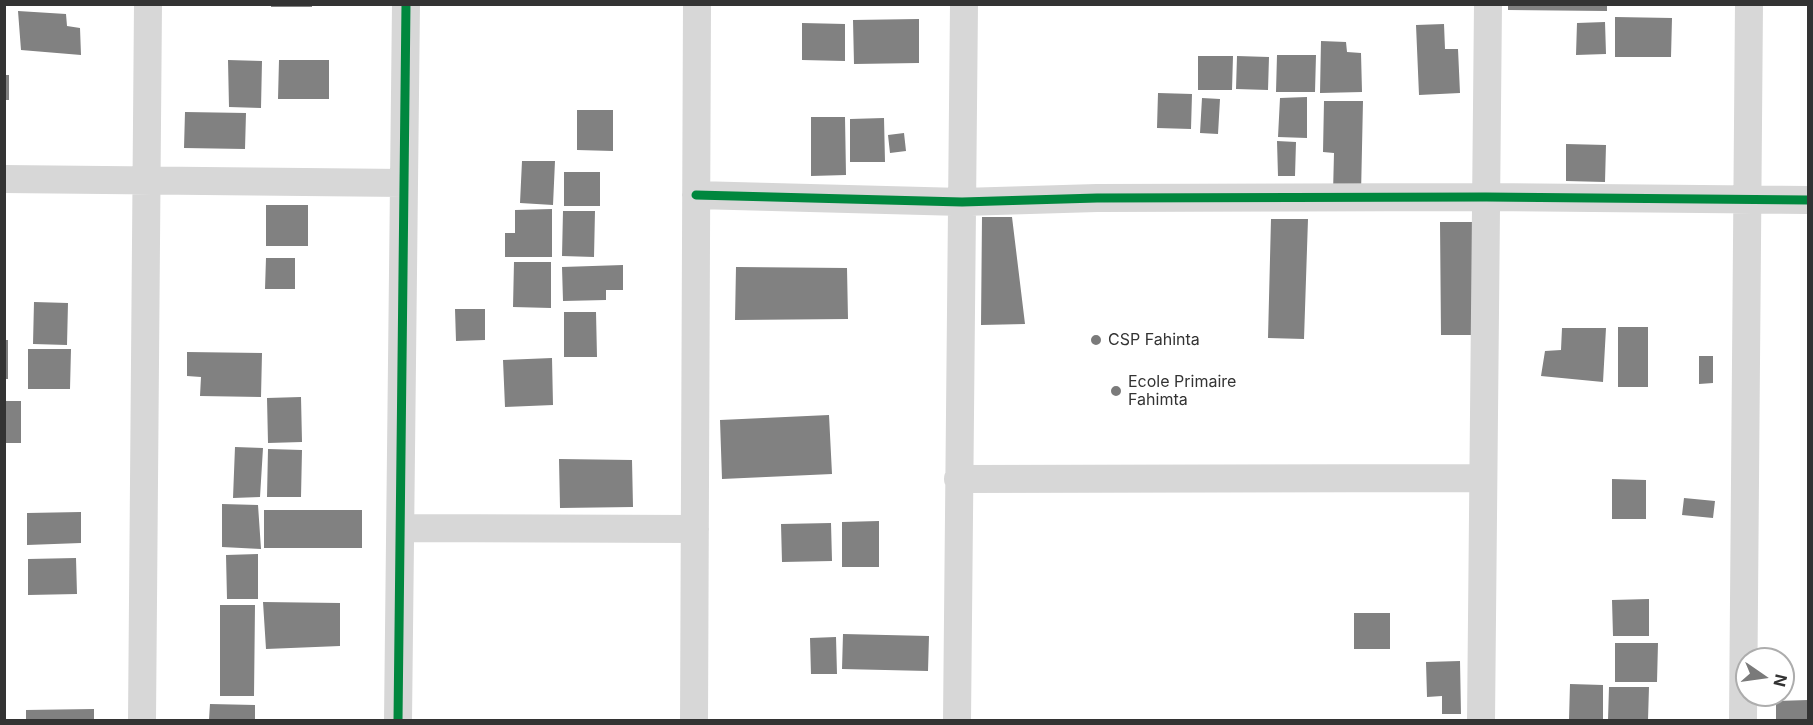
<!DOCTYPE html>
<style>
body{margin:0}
#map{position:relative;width:1813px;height:725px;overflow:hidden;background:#fff;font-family:Inter,sans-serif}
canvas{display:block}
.frame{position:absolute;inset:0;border:6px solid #333;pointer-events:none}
.north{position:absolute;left:1735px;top:647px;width:60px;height:60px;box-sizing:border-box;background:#fff;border:2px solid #adadad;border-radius:50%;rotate:103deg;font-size:16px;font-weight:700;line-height:24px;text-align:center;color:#333}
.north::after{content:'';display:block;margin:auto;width:21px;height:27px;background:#7a7a7a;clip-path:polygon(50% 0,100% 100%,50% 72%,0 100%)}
</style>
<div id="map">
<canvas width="1813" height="725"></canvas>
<div class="frame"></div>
<div class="north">N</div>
</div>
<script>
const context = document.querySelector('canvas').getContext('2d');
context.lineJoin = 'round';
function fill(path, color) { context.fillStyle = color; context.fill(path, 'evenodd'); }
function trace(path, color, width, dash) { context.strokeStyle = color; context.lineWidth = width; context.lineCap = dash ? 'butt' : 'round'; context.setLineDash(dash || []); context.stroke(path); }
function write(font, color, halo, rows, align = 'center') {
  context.font = font + ' Inter,sans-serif'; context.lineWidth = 6; context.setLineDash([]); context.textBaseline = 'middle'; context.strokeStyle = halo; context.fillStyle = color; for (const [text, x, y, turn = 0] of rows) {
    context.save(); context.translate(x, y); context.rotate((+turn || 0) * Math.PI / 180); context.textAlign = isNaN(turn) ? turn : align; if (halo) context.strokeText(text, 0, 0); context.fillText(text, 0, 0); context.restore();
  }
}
const building = new Path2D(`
 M271 4H312V7H271Z
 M1508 4H1607V11L1508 10Z
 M18 11 66 14 67 26 80 28 81 55 21 50Z
 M1615 17 1672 18 1671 57H1615Z
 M919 19V63L854 64 853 20Z
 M1605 22 1606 54 1576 55 1577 23Z
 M802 23 845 24V61L802 60Z
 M1444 24 1445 49H1458L1460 93 1419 95 1416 25Z
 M1321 41 1346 42 1347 52 1361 53 1362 92 1320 93Z
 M1277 55H1316L1315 92H1276Z
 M1198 56H1233L1232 90H1198Z
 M1237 56 1269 57 1268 90 1236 89Z
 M228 60 262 61 261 108 229 107Z
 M279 60H329V99H278Z
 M4 75H9V100H4Z
 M1158 93 1192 94 1191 129 1157 128Z
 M1307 97V138L1278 137 1280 98Z
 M1202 98 1220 99 1218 134 1200 133Z
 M1324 101H1363L1361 194 1333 193 1334 153 1323 152Z
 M577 110H613V151L577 150Z
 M185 112 246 113 245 149 184 148Z
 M811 117H845L846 175 811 176Z
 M884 118 885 162H850V119Z
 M904 133 906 151 890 153 888 135Z
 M1277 141 1296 142 1295 176H1278Z
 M1566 144 1606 145 1605 182 1566 181Z
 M522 161H555L553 205 520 203Z
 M564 172H600V206H564Z
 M266 205H308V246H266Z
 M552 209V257H505V233H515V210Z
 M563 211H595L594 257 562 256Z
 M982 217H1012L1025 324 981 325Z
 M1271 219H1308L1304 339 1268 338Z
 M1440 222H1477L1479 335H1441Z
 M266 258H295V289H265Z
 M514 262H551V308L513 307Z
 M623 265V290H606V300L563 301 562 267Z
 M736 267 847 268 848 319 735 320Z
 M34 302 68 303 67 345 33 344Z
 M455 309H485V340L456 341Z
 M564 312H596L597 357H564Z
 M1618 327H1648V387H1618Z
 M1562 328H1606L1603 382 1541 376 1545 351 1561 350Z
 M5 340H8V379H5Z
 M28 349H71L70 389H28Z
 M187 352 262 353 261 397 200 396 201 377 187 376Z
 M1699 356H1713V383L1699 384Z
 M552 358 553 405 505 407 503 360Z
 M301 397 302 442 268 443 267 398Z
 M4 401H21V443H4Z
 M829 415 832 474 722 479 720 420Z
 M235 447 263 448 260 497 233 498Z
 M268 449 302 450 301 497H267Z
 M559 459 632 460 633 507 560 508Z
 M1612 479 1646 480V519H1612Z
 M1684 498 1715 501 1713 518 1682 515Z
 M222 504 258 505 261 549 222 547Z
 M264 510H362V548H264Z
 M81 512V543L27 545V513Z
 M879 521V567H842V522Z
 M831 523 832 561 782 562 781 524Z
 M258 554V599H227L226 555Z
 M76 558 77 594 28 595V559Z
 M1649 599V636H1613L1612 600Z
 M263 602 340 603V646L266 649Z
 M220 605H255L254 696H220Z
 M1354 613H1390V649H1354Z
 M843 634 929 636 928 671 842 669Z
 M836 637 837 674H811L810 638Z
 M1615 643H1658L1657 682H1615Z
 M1460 661 1461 714H1442V696L1427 697 1426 662Z
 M1570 684 1603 685V720H1569Z
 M1609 687H1649L1648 720H1608Z
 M1808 700V720H1776V701Z
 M210 704 255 705V720H209Z
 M94 709V720H26V710Z`);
const street = new Path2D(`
 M4 179 404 183
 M696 195 962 202 1097 198 1486 197 1808 200
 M958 479 1483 478
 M401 528 695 529
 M142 720 148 4
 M398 720 406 4
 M694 720 697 4
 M957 720 964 4
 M1481 720 1488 4
 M1743 720 1749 4`);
const cycleway = new Path2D(`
 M696 195 962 202 1097 198 1486 197 1808 200
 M398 720 406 4`);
const markers = [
 [1096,340,6,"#7a7a7a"],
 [1116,391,6,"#7a7a7a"]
];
const poiNames = [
 ["CSP Fahinta",1108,340],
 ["Ecole Primaire",1128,382],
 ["Fahimta",1128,400]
];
fill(building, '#818181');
trace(street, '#d7d7d7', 28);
trace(cycleway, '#00873e', 9);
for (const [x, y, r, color] of markers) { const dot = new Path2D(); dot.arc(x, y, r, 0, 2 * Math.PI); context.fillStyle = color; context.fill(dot); trace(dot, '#fff', 2); }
write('16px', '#333', '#fff', poiNames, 'left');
</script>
